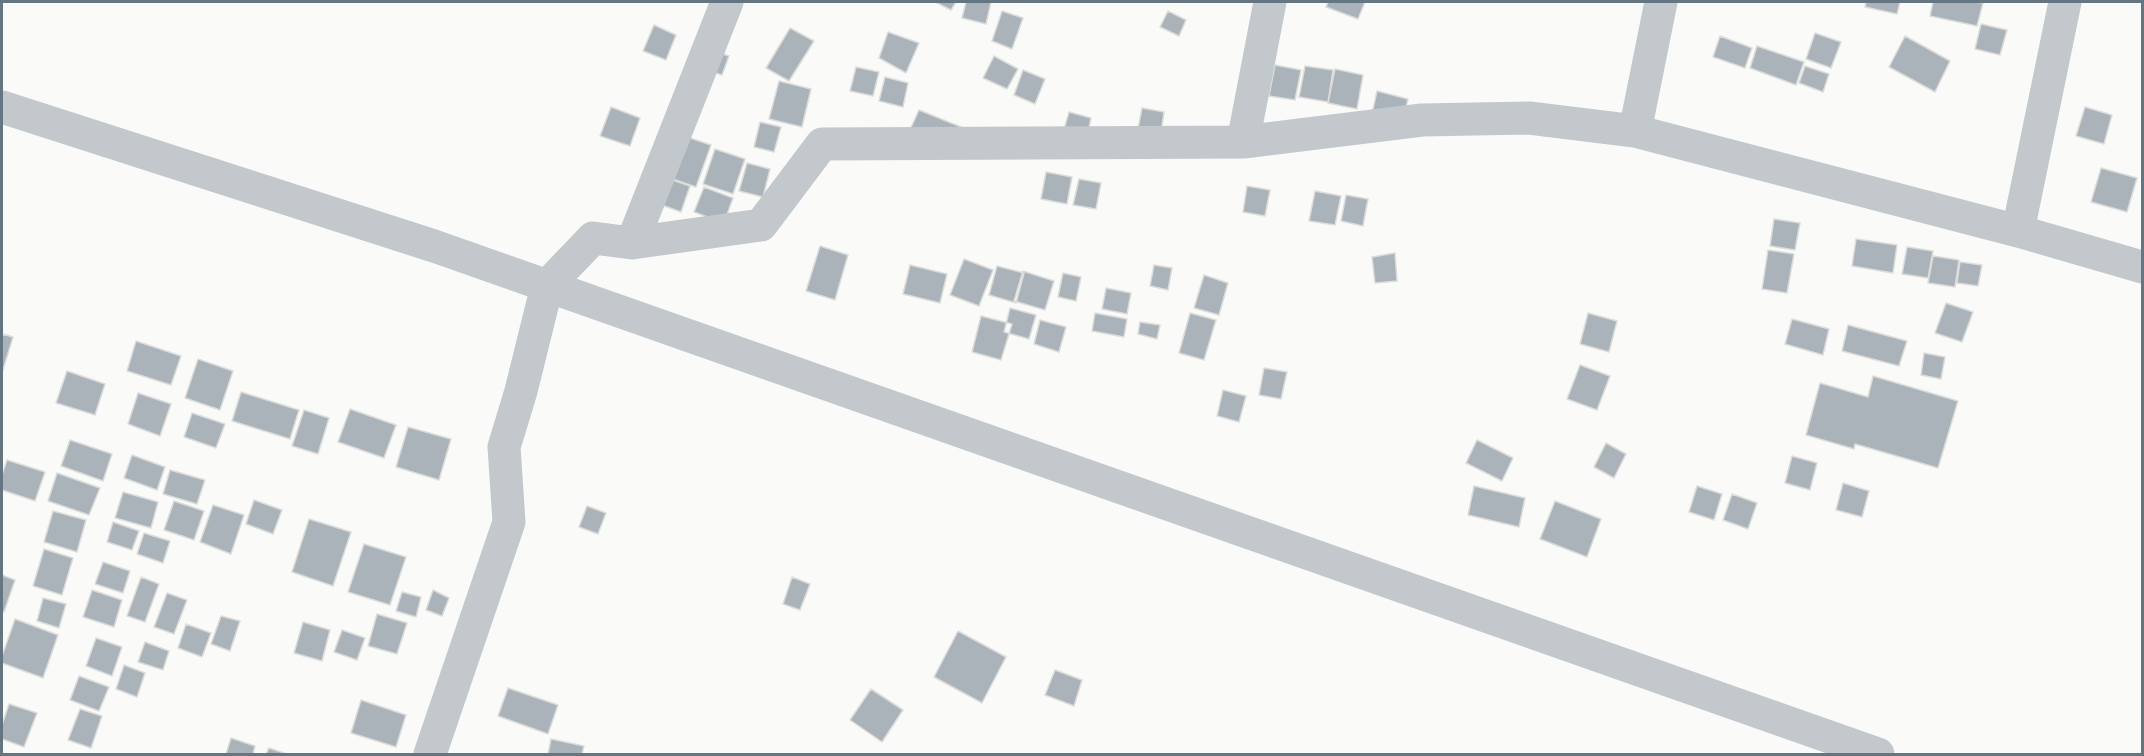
<!DOCTYPE html>
<style>
body{margin:0}
#map{position:relative;width:2144px;height:756px;overflow:hidden;background:#fafaf8;font-family:"Space Grotesk",sans-serif}
canvas{display:block}
.frame{position:absolute;inset:0;border:3px solid #657683;pointer-events:none}
</style>
<div id="map">
<canvas width="2144" height="756"></canvas>
<div class="frame"></div>
</div>
<script>
const context = document.querySelector('canvas').getContext('2d');
context.lineJoin = 'round';
function fill(path, color) { context.fillStyle = color; context.fill(path, 'evenodd'); }
function trace(path, color, width, dash) { context.strokeStyle = color; context.lineWidth = width; context.lineCap = dash ? 'butt' : 'round'; context.setLineDash(dash || []); context.stroke(path); }
const building = new Path2D(`
 M935 2H956L951 10Z
 M966 2H991L986 24 962 18Z
 M1328 2H1365L1358 19 1326 7Z
 M1866 2H1900L1897 14 1865 7Z
 M1933 2H1975L1983 3 1977 26 1930 16Z
 M1002 11 1023 18 1012 49 992 41Z
 M1168 11 1186 20 1179 36 1160 27Z
 M1981 24 2007 30 2000 55 1975 49Z
 M654 25 676 35 666 60 643 51Z
 M790 28 814 41 789 81 766 68Z
 M888 32 919 43 906 73 879 58Z
 M1815 33 1841 42 1831 68 1806 59Z
 M1720 36 1752 48 1745 68 1713 57Z
 M1905 36 1950 61 1935 92 1889 67Z
 M1757 46 1804 62 1796 85 1750 68Z
 M710 50 729 56 722 75 704 69Z
 M994 56 1018 69 1007 89 983 78Z
 M1275 65 1301 70 1295 100 1269 96Z
 M1305 66 1333 70 1328 102 1299 97Z
 M1805 66 1829 74 1823 92 1799 83Z
 M856 67 879 72 873 96 850 91Z
 M1335 69 1363 75 1357 109 1328 103Z
 M1023 70 1045 79 1035 104 1014 95Z
 M885 77 908 83 903 107 879 101Z
 M779 81 811 89 802 127 769 119Z
 M1377 91 1408 99 1400 131 1370 123Z
 M611 107 640 118 630 146 600 136Z
 M2085 107 2112 115 2104 144 2076 136Z
 M1142 108 1164 112 1160 139 1137 134Z
 M919 110 971 131 908 134Z
 M1069 112 1091 118 1086 142 1062 136Z
 M760 122 781 127 774 152 754 147Z
 M675 133 711 145 696 187 661 175Z
 M715 149 745 159 733 194 703 184Z
 M747 163 770 169 763 197 739 191Z
 M2101 168 2137 178 2127 212 2091 202Z
 M1046 172 1072 177 1067 204 1041 199Z
 M661 176 690 186 681 212 651 201Z
 M1079 179 1101 183 1096 209 1073 205Z
 M1247 186 1270 190 1265 216 1243 212Z
 M704 187 733 198 724 223 694 212Z
 M1315 191 1341 196 1335 225 1309 221Z
 M1346 195 1368 199 1363 226 1341 221Z
 M1774 219 1800 223 1795 250 1770 246Z
 M1856 239 1897 245 1893 273 1852 266Z
 M820 246 848 255 835 300 806 291Z
 M1907 247 1933 251 1928 278 1902 274Z
 M1768 250 1794 254 1787 293 1762 289Z
 M1395 253 1397 281 1375 283 1372 257Z
 M1933 256 1959 260 1955 287 1928 283Z
 M964 259 993 270 979 306 950 295Z
 M1960 262 1982 265 1978 286 1957 283Z
 M910 265 947 274 940 303 903 294Z
 M1154 265 1172 268 1168 290 1150 286Z
 M997 266 1024 273 1016 303 989 295Z
 M1023 271 1054 281 1045 310 1014 301Z
 M1063 273 1081 277 1076 301 1058 297Z
 M1204 275 1228 283 1219 315 1194 308Z
 M1106 288 1131 293 1127 314 1102 309Z
 M1946 303 1973 312 1962 342 1935 333Z
 M1010 308 1036 315 1029 339 1004 332Z
 M1095 313 1127 319 1124 337 1092 331Z
 M1190 313 1216 320 1204 360 1179 353Z
 M1588 313 1617 321 1609 352 1580 344Z
 M981 316 1012 324 1001 360 972 352Z
 M1792 319 1829 329 1823 355 1785 344Z
 M1040 320 1066 327 1059 352 1034 344Z
 M1140 322 1160 325 1157 339 1138 334Z
 M1848 325 1907 341 1899 366 1842 351Z
 M2 334 13 337 2 373Z
 M136 341 181 356 171 385 127 371Z
 M1924 353 1945 357 1941 379 1921 375Z
 M198 359 233 371 220 410 185 398Z
 M1580 365 1610 376 1597 410 1567 399Z
 M1264 368 1287 372 1281 399 1259 395Z
 M67 371 105 384 95 415 56 403Z
 M1873 376 1958 401 1938 468 1855 444 1854 449 1806 435 1820 383 1868 397Z
 M1223 390 1246 396 1239 422 1217 416Z
 M241 392 299 410 290 439 232 421Z
 M138 393 171 404 160 436 128 424Z
 M350 409 396 425 384 458 338 442Z
 M304 410 329 418 318 454 292 446Z
 M192 413 225 424 216 448 184 437Z
 M408 427 451 439 439 480 396 467Z
 M70 440 112 454 103 481 61 466Z
 M1477 440 1513 458 1502 481 1466 463Z
 M1606 443 1626 454 1614 478 1594 467Z
 M132 455 165 467 157 490 124 478Z
 M1792 456 1817 463 1810 490 1785 483Z
 M7 460 45 472 35 501 2 490V475Z
 M170 470 205 480 197 504 163 494Z
 M57 473 100 488 89 515 48 501Z
 M1843 483 1869 491 1862 517 1836 510Z
 M1474 486 1525 498 1519 527 1468 515Z
 M1697 486 1722 494 1714 520 1689 512Z
 M123 492 158 502 151 528 115 518Z
 M1732 494 1757 503 1748 529 1723 520Z
 M254 500 282 510 273 534 246 524Z
 M174 501 204 511 194 540 164 530Z
 M1555 501 1601 519 1587 557 1540 539Z
 M213 505 244 515 231 554 200 542Z
 M587 506 606 513 598 534 579 527Z
 M53 511 86 520 77 552 44 542Z
 M309 519 351 532 333 586 292 572Z
 M113 522 139 531 132 550 107 542Z
 M144 533 170 541 163 563 137 554Z
 M364 544 406 557 390 605 348 592Z
 M44 549 73 558 62 595 33 586Z
 M103 562 130 571 123 593 95 584Z
 M2 575 15 580 4 612 2 611Z
 M141 577 159 584 145 622 127 616Z
 M792 577 810 584 800 610 783 604Z
 M92 590 122 600 114 627 83 617Z
 M433 590 449 598 442 616 426 610Z
 M402 592 421 597 416 617 396 611Z
 M167 593 187 600 174 634 154 627Z
 M43 598 66 604 59 628 37 621Z
 M377 614 407 623 397 654 368 646Z
 M221 616 240 621 230 651 211 644Z
 M15 619 58 635 43 678 2 663V656Z
 M303 622 330 630 322 661 294 653Z
 M186 624 211 633 202 657 178 648Z
 M342 630 365 638 357 660 334 652Z
 M958 631 1006 657 982 703 934 677Z
 M96 638 122 647 112 676 86 666Z
 M145 642 169 651 163 670 138 662Z
 M124 665 145 673 137 697 116 689Z
 M1055 670 1082 680 1074 706 1045 695Z
 M79 676 109 687 99 711 70 700Z
 M508 688 558 705 548 734 498 716Z
 M871 689 903 710 882 742 850 720Z
 M361 700 406 715 396 747 351 733Z
 M9 704 37 713 24 747 2 739V725Z
 M80 709 102 716 91 748 68 740Z
 M231 738 255 746 253 754H226Z
 M551 739 584 746 582 754H548Z
 M269 748 287 754H266Z`);
const minor = new Path2D(`
 M2065 2 2018 231 2142 267
 M2 107 434 246 1878 754
 M1635 131 1661 2
 M1243 142 1270 2
 M632 243 727 2
 M430 754 509 522 504 447 521 391 547 286 593 238 632 243 761 225 822 144 1243 142 1422 120 1529 118 1635 131 2018 231`);
fill(building, '#aab3b9');
trace(building, '#dcdcda', 1.5);
trace(minor, '#c3c8cc', 33);
</script>
